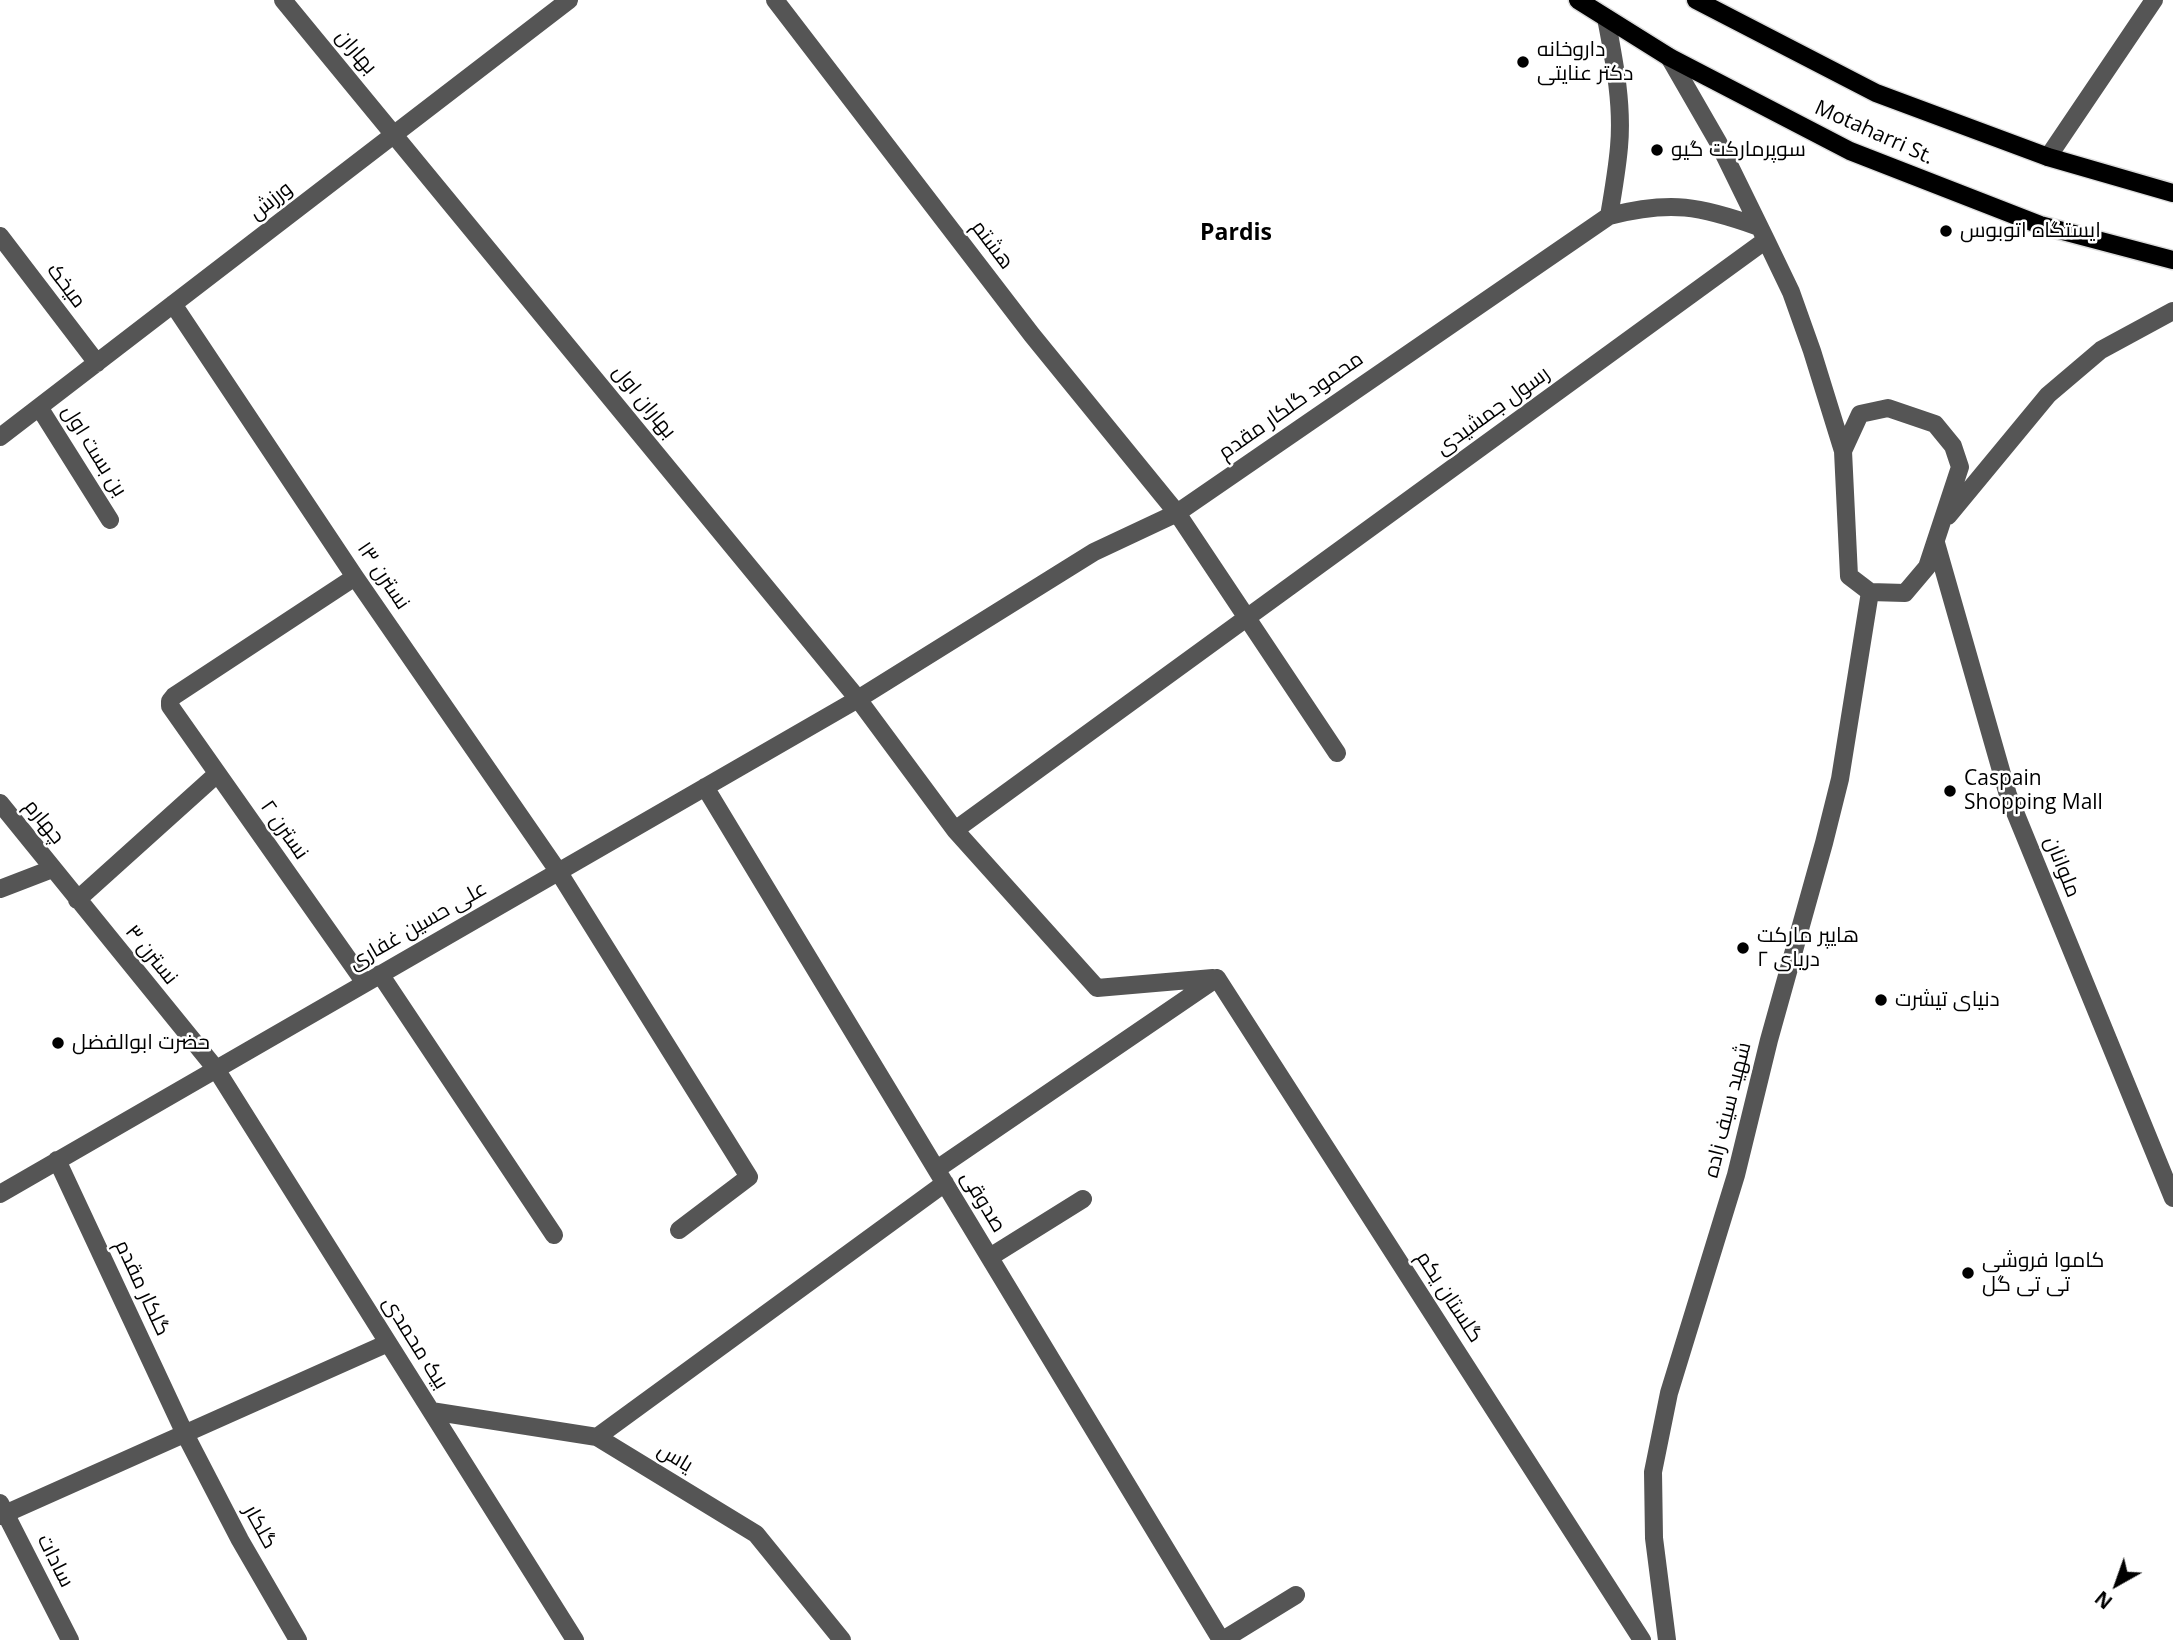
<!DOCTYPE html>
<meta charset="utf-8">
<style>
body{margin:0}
#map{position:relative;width:2173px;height:1640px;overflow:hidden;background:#fff;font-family:"Open Sans",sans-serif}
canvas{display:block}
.north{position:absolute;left:2082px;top:1549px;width:70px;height:70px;-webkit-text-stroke:5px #fff;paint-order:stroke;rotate:220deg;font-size:19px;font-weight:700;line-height:28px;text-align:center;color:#000}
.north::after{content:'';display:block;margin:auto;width:24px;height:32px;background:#000;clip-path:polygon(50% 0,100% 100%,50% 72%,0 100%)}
</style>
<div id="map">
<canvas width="2173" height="1640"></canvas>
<div class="north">N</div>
</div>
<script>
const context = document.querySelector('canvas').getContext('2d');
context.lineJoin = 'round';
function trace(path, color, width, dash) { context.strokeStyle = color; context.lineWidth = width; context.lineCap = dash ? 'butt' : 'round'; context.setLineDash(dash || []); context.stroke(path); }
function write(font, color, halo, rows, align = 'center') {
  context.font = font + ' "Open Sans",Cairo,sans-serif'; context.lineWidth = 5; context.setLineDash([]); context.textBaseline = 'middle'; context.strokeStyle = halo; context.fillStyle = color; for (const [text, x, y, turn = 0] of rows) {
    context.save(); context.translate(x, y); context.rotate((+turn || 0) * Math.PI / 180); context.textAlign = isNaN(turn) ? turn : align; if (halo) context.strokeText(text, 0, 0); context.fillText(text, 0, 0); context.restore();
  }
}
const minor = new Path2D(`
 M283 0 858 699 955 830 1766 240
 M775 0 1032 335 1177 513 1337 753
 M1606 18C1614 60 1623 104 1619 147 1617 170 1613 193 1609 216
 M1669 57 1718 142 1766 240 1791 292 1812 351 1843 451 1849 576 1870 592 1905 593 1927 567 1960 467 1953 446 1935 424 1888 408 1860 414 1843 451
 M2048 157 2154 0
 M0 236 97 363
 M173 304 355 577 558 871 749 1177 679 1230
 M39 407 110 520
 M0 437 569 0
 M1948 516 2048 395 2101 350 2173 311
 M1936 543 2008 795 2173 1198
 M355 577 174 696 170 701V706L365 983
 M705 787 1221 1640
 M0 803 216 1069 575 1640
 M955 830 1097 988 1213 978
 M0 889 52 869
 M77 900 217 774
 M380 974 554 1235
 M1217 978 1642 1640
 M57 1160 185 1434 240 1540 298 1640
 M937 1169 1217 978
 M0 1194 858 699 1094 552 1177 513 1609 216C1671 200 1700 206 1759 227
 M990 1257 1083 1199
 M431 1411 597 1437 756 1534 842 1640
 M597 1437 945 1183
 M0 1503 70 1640
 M0 1516 388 1343
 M1223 1640 1296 1595
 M1667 1640 1654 1538 1653 1472 1669 1393 1736 1175 1769 1040 1824 843 1840 779 1870 592`);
const major = new Path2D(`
 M1578 0 1669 57 1850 151 2040 225 2173 260
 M1696 0 1876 93 2048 157 2173 193`);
const markers = [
 [1523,62,7,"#000"],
 [1657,150,7,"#000"],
 [1946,231,7,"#000"],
 [1950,791,7,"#000"],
 [1743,948,7,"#000"],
 [1881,1000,7,"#000"],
 [58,1043,7,"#000"],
 [1968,1273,7,"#000"]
];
const poiNames = [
 ["داروخانه",1537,50],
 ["دکتر عنایتی",1537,74],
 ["سوپرمارکت گیو",1671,150],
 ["ایستگاه اتوبوس",1960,231],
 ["Caspain",1964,779],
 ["Shopping Mall",1964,803],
 ["هایپر مارکت",1757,936],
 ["دریای ۲",1757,960],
 ["دنیای تیشرت",1895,1000],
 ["حضرت ابوالفضل",72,1043],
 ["کاموا فروشی",1982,1261],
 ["تی تی گل",1982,1285]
];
const streetNames = [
 ["بهاران",356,52,50],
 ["Motaharri St.",1874,133,24],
 ["ورزش",271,201,-38],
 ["هشتم",992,245,53],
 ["میخک",66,286,53],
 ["بهاران اول",644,402,51],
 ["محمود گلکار مقدم",1291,406,-35],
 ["رسول جمشیدی",1493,411,-36],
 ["بن بست اول",94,451,58],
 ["نسترن ۱۳",383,576,56],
 ["چهارم",44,822,51],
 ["نسترن ۲",284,830,55],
 ["ملوانان",2062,867,68],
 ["علی حسین غفاری",418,926,-30],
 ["نسترن ۳",151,955,51],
 ["شهید سیف زاده",1728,1110,-76],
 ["صدوقی",983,1202,59],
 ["گلکار مقدم",142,1288,65],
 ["گلستان یکم",1449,1297,57],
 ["بیک محمدی",415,1343,58],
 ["یاس",675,1458,31],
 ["گلکار",260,1527,61],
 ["سادات",55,1561,63]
];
const neighbourhoodNames = [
 ["Pardis",1236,233]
];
trace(major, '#dbdbdb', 21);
trace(minor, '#555', 18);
trace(major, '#000', 18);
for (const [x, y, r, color] of markers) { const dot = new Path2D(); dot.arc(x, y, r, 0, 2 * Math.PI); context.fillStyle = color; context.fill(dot); trace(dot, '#fff', 2.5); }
write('21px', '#000', '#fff', poiNames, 'left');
write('21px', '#000', '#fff', streetNames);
write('bold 23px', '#000', '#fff', neighbourhoodNames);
</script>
